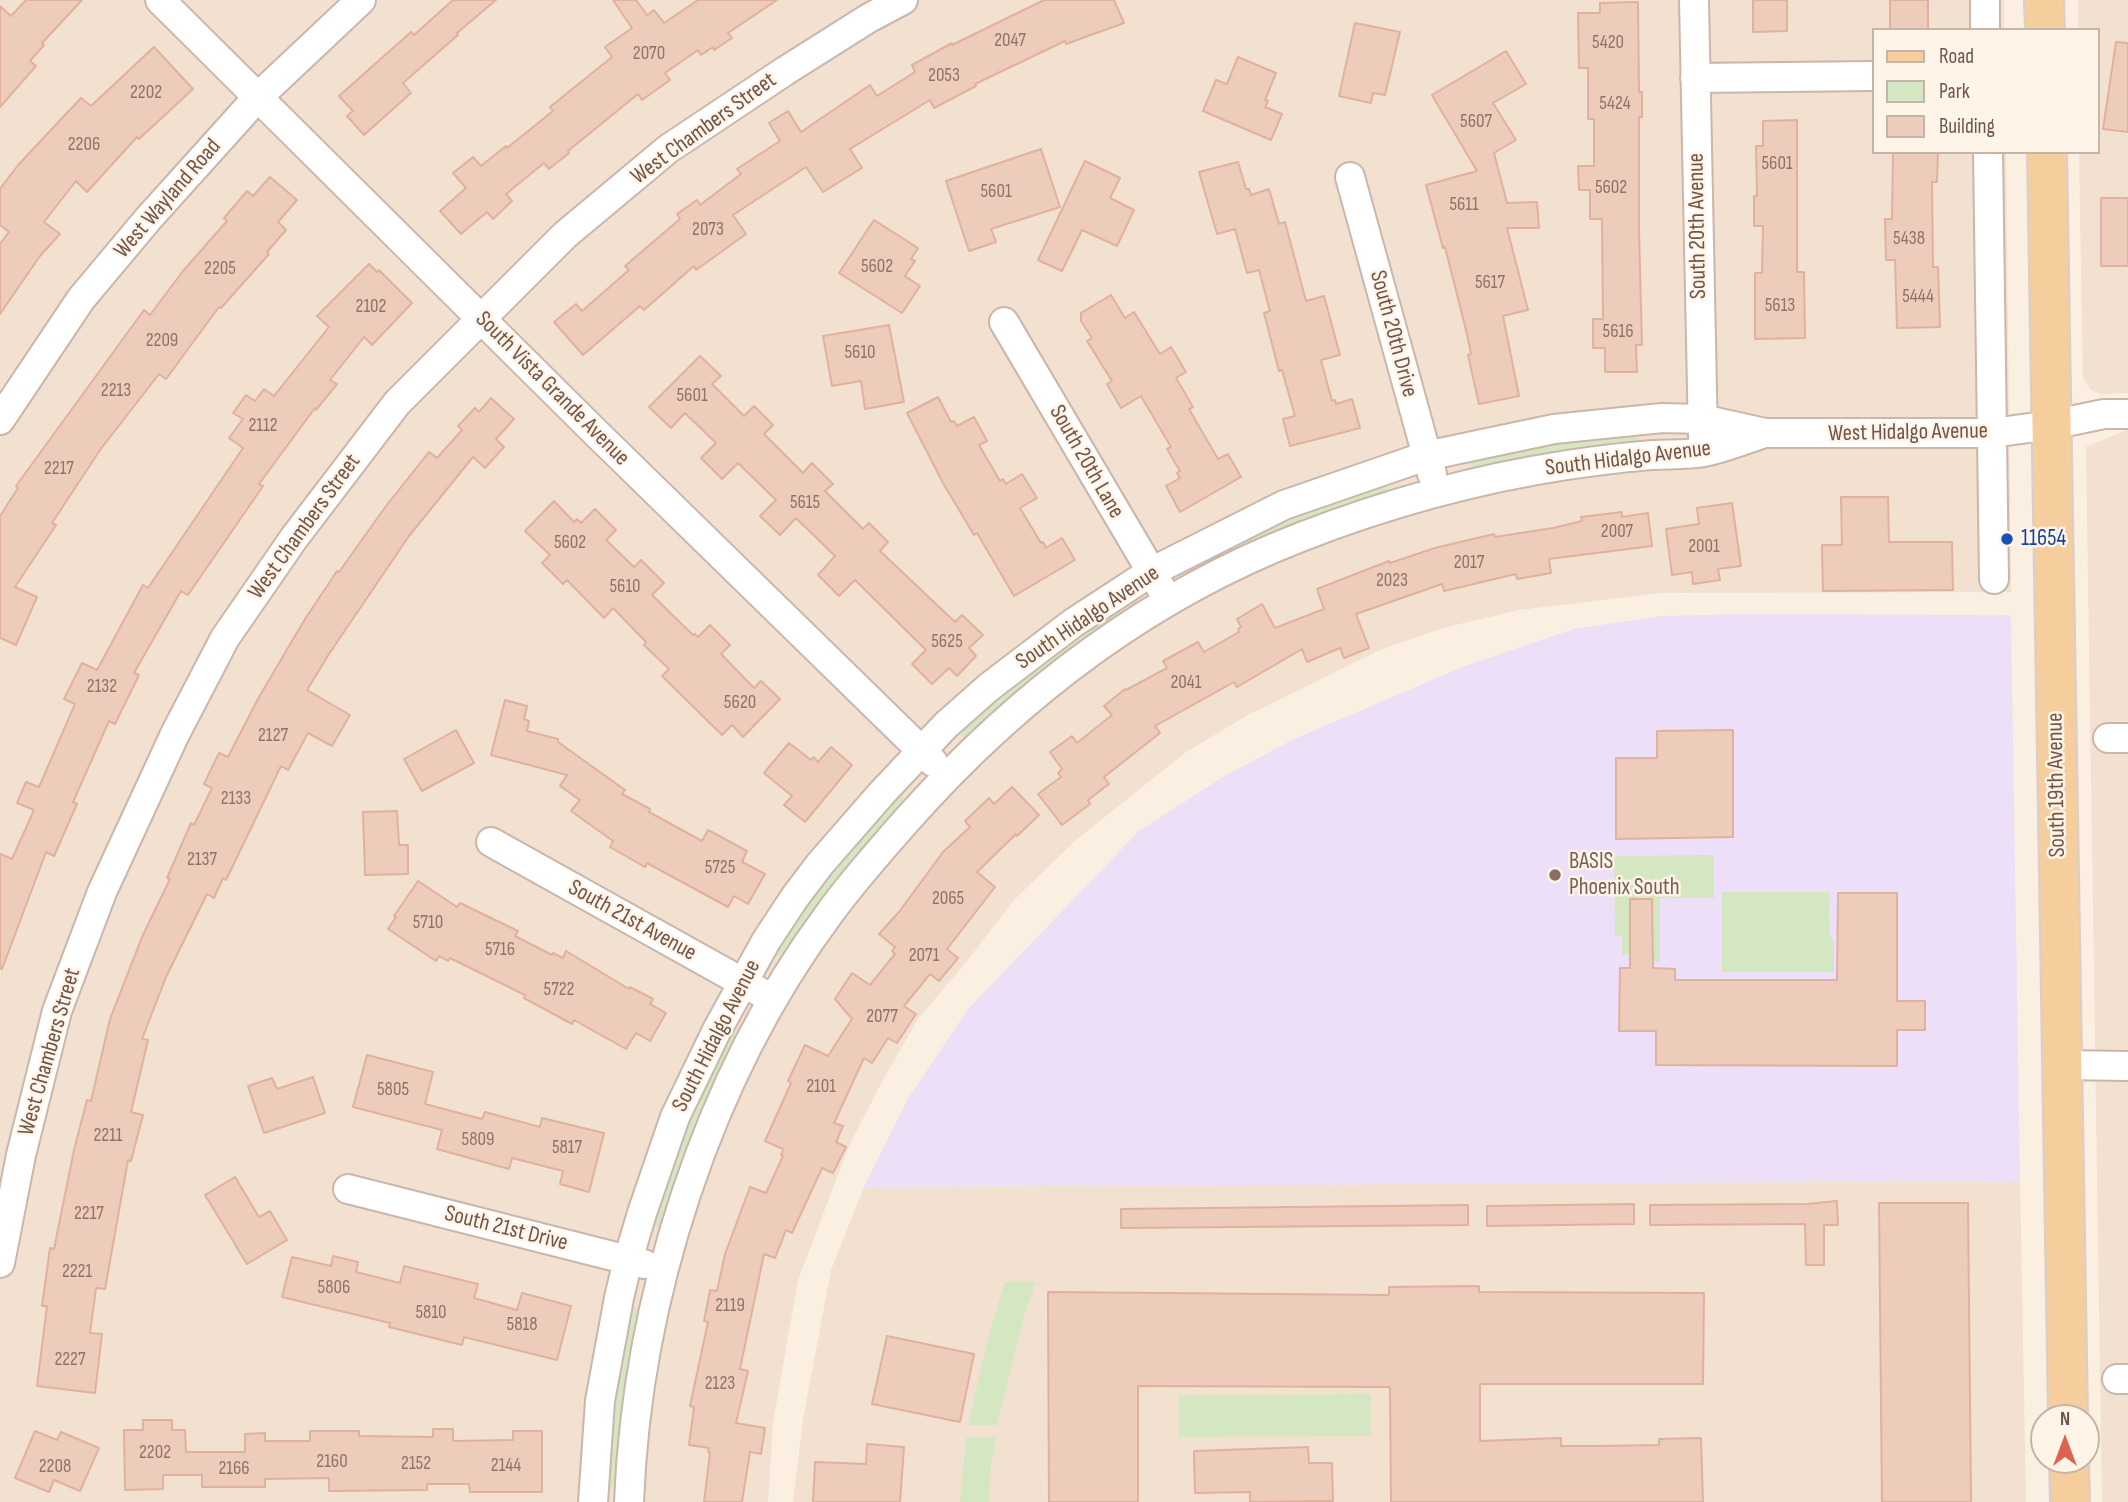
<!DOCTYPE html>
<style>
body{margin:0}
#map{position:relative;width:2128px;height:1502px;overflow:hidden;background:#fbefe2;font-family:"Sofia Sans Condensed",sans-serif}
canvas{display:block}
.legend{position:absolute;left:1872px;top:28px;width:228px;height:126px;box-sizing:border-box;background:#fef4e8;border:2px solid #c6b4a9;margin:0;padding:9px 12px;list-style:none;font-size:21px;color:#71554a}
.legend li{display:flex;align-items:center;gap:14px;height:35px}
.legend b{width:35px;border:2px solid #c6b4a9}
.north{position:absolute;left:2030px;top:1404px;width:70px;height:70px;box-sizing:border-box;background:#fef4e8;border:2px solid #c6b4a9;border-radius:50%;rotate:0deg;font-size:19px;font-weight:700;line-height:28px;text-align:center;color:#71554a}
.north::after{content:'';display:block;margin:auto;width:24px;height:32px;background:#de624e;clip-path:polygon(50% 0,100% 100%,50% 72%,0 100%)}
</style>
<div id="map">
<canvas width="2128" height="1502"></canvas>
<ul class="legend">
<li><b style="height:9px;background:#f6ce9e"></b>Road</li>
<li><b style="height:19px;background:#d4e7c2"></b>Park</li>
<li><b style="height:19px;background:#eeccbc"></b>Building</li>
</ul>
<div class="north">N</div>
</div>
<script>
const context = document.querySelector('canvas').getContext('2d');
context.lineJoin = 'round';
function fill(path, color) { context.fillStyle = color; context.fill(path, 'evenodd'); }
function trace(path, color, width, dash) { context.strokeStyle = color; context.lineWidth = width; context.lineCap = dash ? 'butt' : 'round'; context.setLineDash(dash || []); context.stroke(path); }
function write(font, color, halo, rows, align = 'center') {
  context.font = font + ' "Sofia Sans Condensed",sans-serif'; context.lineWidth = 5; context.setLineDash([]); context.textBaseline = 'middle'; context.strokeStyle = halo; context.fillStyle = color; for (const [text, x, y, turn = 0] of rows) {
    context.save(); context.translate(x, y); context.rotate((+turn || 0) * Math.PI / 180); context.textAlign = isNaN(turn) ? turn : align; if (halo) context.strokeText(text, 0, 0); context.fillText(text, 0, 0); context.restore();
  }
}
const residential = new Path2D(`
 M0 0H2004V30H1874V152H2006L2011 592 1661 593 1519 610 1443 628 1380 650 1248 715 1186 752 1075 841 1014 900 967 961 918 1019 884 1078 849 1146 798 1280 773 1423 768 1502H0Z
 M2078 0H2128V393L2101 394 2091 390 2083 378 2079 152H2098V30H2078Z
 M2128 429V1502H2102L2086 447Z
 M2020 1181 2026 1502H793L803 1420 831 1270 864 1187Z`);
const education = new Path2D(`
 M1742 614 2011 615 2020 1181 864 1187 909 1097 969 1008 1139 831 1223 777 1294 739 1465 666 1574 629 1661 616Z`);
const green = new Path2D(`
 M1637 432 1639 439 1634 445 1476 469 1470 464V460L1501 448Z
 M1388 483V492L1201 570 1193 565 1322 500Z
 M1121 607 1123 613 1033 681 969 735 964 737 958 731 1041 655Z
 M899 792 901 793 904 802 839 881 784 958 775 955 774 953 807 900Z
 M1714 855V898H1660V962H1637L1636 955H1622V936H1615L1614 856Z
 M1722 892H1829L1830 936 1834 941V972H1722Z
 M732 1029 739 1034 664 1224 660 1226 653 1225 652 1222 686 1117Z
 M1005 1282H1036L1023 1319 997 1425H968L989 1334Z
 M636 1307 641 1313 617 1486 610 1488 606 1486V1442L629 1308Z
 M1371 1394V1436L1179 1437V1395Z
 M966 1437H996L991 1466 989 1502H960Z`);
const building = new Path2D(`
 M26 0H82L42 43 44 45 30 61 36 66 0 107V6L11 16Z
 M453 0H496L457 33 458 35 403 83 411 93 364 135 347 116 353 111 339 96 411 32 414 35Z
 M613 0H636L647 15 654 10 664 23 698 0H777L728 33 732 38 714 50 713 47 701 55 698 50 665 73 670 80 642 100 638 94 568 151 569 153 549 169 544 163 506 194 512 201 493 219 487 212 461 234 440 211 466 188 453 173 473 157 481 166 506 146 507 148 553 111 550 107 612 57 605 47 632 28Z
 M1044 0H1114L1124 23 1066 44 1065 41 975 84 976 86 934 108 930 100 850 149 862 168 823 192 806 167 733 215 746 234 696 270 694 266 644 310 640 306 583 355 554 322 576 304 582 311 629 270 625 266 680 219 677 214 697 200 700 205 741 174 737 169 780 141 769 123 788 111 801 132 870 85 877 96 915 72 912 65 952 43V45Z
 M1753 0H1787V31L1753 32Z
 M1890 0H1928V30H1890Z
 M1638 2 1639 92H1642V117H1639V232L1642 345H1636L1637 372H1605V348H1593V319H1603L1602 219H1590V190H1579L1578 166H1594V119H1588V68H1579L1578 13H1600V3Z
 M1355 23 1400 32 1385 95 1373 93 1371 103 1339 96Z
 M2116 42 2128 43V132L2103 129Z
 M154 47 193 89 139 139 137 137 87 192 76 181 44 222 60 234 40 256 0 314V244L9 232 0 225V189L19 164 81 98 91 106Z
 M1506 51 1526 84 1493 103 1516 140 1494 153 1507 203 1537 202 1539 228H1507L1528 310 1503 316 1519 396 1479 404 1468 355 1471 354 1467 334 1445 247 1443 248 1426 185 1477 171 1432 95Z
 M1238 57 1276 73 1265 100 1268 101 1265 107 1282 114 1271 140 1203 111 1216 80 1227 84Z
 M1797 120V272H1804L1805 338 1755 339V273H1762L1763 226H1754V196H1757L1756 146H1763V121Z
 M1041 149 1060 207 991 229 996 242 969 251 946 181Z
 M1893 152H1938L1937 182H1932L1933 267H1938L1940 327 1897 328 1895 260H1886L1885 219H1892Z
 M1085 161 1120 178 1110 198 1134 210 1117 246 1082 230 1062 271 1038 260Z
 M1238 162 1246 189H1249L1251 195 1269 189 1279 224 1285 222 1306 301 1324 296 1340 355 1321 360 1332 401 1335 400 1336 404 1352 399 1360 428 1290 446 1283 419 1295 416 1282 370 1279 371 1264 313 1270 311 1259 270 1247 273 1235 229 1217 234 1199 172Z
 M270 177 297 200 278 222 286 230 267 252 269 254 221 308 219 307 166 379 159 374 100 450 52 523 56 525 15 587 37 597 16 645 0 638V516L18 488 16 486 144 310 150 315 183 271 227 221 224 218 247 191 253 196Z
 M2101 198H2128V266H2101Z
 M874 220 918 248 911 259 915 261 905 276 920 286 902 313 839 273Z
 M369 264 377 272 379 270 412 303 372 345 364 337 330 380 337 384 316 410 315 408 259 484 263 486 188 595 181 591 134 673 139 675 115 724 109 721 73 802 77 804 54 856 46 852 2 969 0 968V854L12 859 34 810 17 803 26 782 39 787 75 704 64 699 82 663 97 670 143 585 148 588 243 448 229 438 243 419 233 413 246 395 255 401 264 389 274 396 329 327 317 316Z
 M1111 295 1125 318 1134 312 1160 354 1171 347 1186 372 1176 378 1193 407 1189 409 1218 459 1228 454 1241 477 1180 512 1166 486 1180 478 1177 473 1180 471 1167 449 1171 447 1141 396 1121 408 1107 384 1112 381 1087 341 1092 338 1081 321V313Z
 M889 325 904 402 865 409 861 381 832 386 823 336Z
 M700 356 721 376 712 384 744 416 754 406 773 425 764 434 803 473 812 463 833 484 825 491 863 529 869 523 888 542 880 551 955 622 962 615 983 635 969 648 976 656 957 676 949 668 932 684 912 664 926 650 855 580 839 596 818 575 835 556 796 518 780 535 760 516 776 500 738 463 722 479 701 458 716 443 685 413 671 428 649 407Z
 M938 397 951 422 954 421 957 426 974 417 987 441 979 445 1000 481 1003 479 1006 484 1022 474 1037 498 1020 508 1041 543 1043 542 1046 548 1062 538 1075 560 1014 596 977 533 974 535 943 483 907 413Z
 M491 398 514 419 496 439 504 447 485 468 473 457 409 536 329 654 307 690 350 715 332 746 308 733 288 770 281 766 226 880 223 878 214 898 207 894 166 977 142 1039 148 1040 131 1112 143 1115 131 1161 128 1160 105 1289 96 1288 90 1333 102 1334 95 1393 37 1386 47 1306H42L50 1248 54 1249 74 1150 87 1100 91 1101 110 1019 142 937 170 879 167 878 191 823 194 825 212 788 204 784 219 753 228 757 259 697 305 619 337 571 339 572 386 506 429 452 437 458 462 430 458 426 475 408 479 412Z
 M1841 497H1888L1889 542H1952L1953 590 1823 591 1822 545H1842Z
 M554 501 574 522 577 519 581 523 595 509 616 530 606 540 634 567 641 560 664 583 652 595 693 635 695 634 698 637 710 625 730 645 721 654 754 688 761 681 780 699 743 737 732 725 722 735 662 676 669 669 644 645 646 642 613 608 604 618 567 580 563 584 542 563 550 555 525 531Z
 M1732 503 1741 566 1718 569 1720 580 1693 584 1692 572 1672 575 1666 529 1699 524 1697 508Z
 M1622 512V517L1648 513 1652 546 1549 559 1551 573 1517 579 1516 574 1444 591 1442 584 1356 614 1369 648 1344 658 1340 648 1307 662 1302 649 1237 687 1234 682 1155 726 1160 733 1104 777 1109 784 1088 800 1090 804 1062 825 1038 794 1061 777 1058 773 1062 769 1050 752 1072 736 1077 743 1112 715 1104 706 1125 689 1126 690 1167 668 1163 661 1198 642 1204 652 1239 632 1238 629 1241 627 1237 619 1262 604 1275 628 1324 609 1317 589 1389 561 1390 563 1435 548 1494 534 1495 537 1553 528 1582 521 1581 517Z
 M505 700 527 706 524 719 529 721 527 731 558 739V742L625 790 622 794 650 809 649 812 702 841 708 830 747 851 742 862 765 874 748 904 734 896 728 907 647 863 645 867 610 847 613 841 571 811 580 800 560 786 567 775 491 755Z
 M456 730 474 763 422 791 404 759Z
 M1733 730V837L1616 839V758H1657V731Z
 M789 743 811 760 814 757 818 762 831 747 852 765 805 822 784 805 792 796 764 773Z
 M1012 787 1039 815 1017 836 1016 834 977 872 995 887 947 949 958 958 939 981 930 974 904 1006 916 1014 897 1043 888 1038 872 1063 864 1058 834 1123 843 1126 836 1142 846 1147 833 1173 822 1168 792 1233 786 1230 775 1258 764 1254 740 1369 748 1371 736 1423 765 1428 761 1454 750 1452 742 1502H704L710 1453 708 1452 709 1448 689 1445 694 1407 690 1406 708 1322 704 1321 710 1290 717 1291 725 1254 750 1187 766 1193 783 1156 781 1155 783 1149 765 1141 791 1083 788 1081 805 1045 828 1056 852 1019 835 999 852 973 870 985 895 954 892 951 895 947 879 934 899 912 943 852 970 827 965 821 989 798 994 804Z
 M397 811 399 845H408V874L365 875 363 812Z
 M418 881 457 907 460 903 518 931 515 936 552 955 553 953 563 958 566 951 629 989 630 987 653 999 650 1004 666 1013 650 1041 636 1033 626 1049 574 1020 572 1024 524 998 525 995 450 958 448 961 439 956 436 961 388 929 396 917 394 916Z
 M1838 893H1897V1001H1925V1030H1897V1066L1656 1065V1031H1619L1620 968H1630V899H1652L1653 968 1675 969V980H1837Z
 M367 1055 433 1072 425 1104 482 1119 485 1112 540 1127 542 1118 604 1133 589 1192 560 1184 563 1171 512 1158 509 1169 437 1149 442 1130 353 1107Z
 M313 1077 325 1113 264 1133 248 1086 272 1078 277 1089Z
 M235 1177 259 1217 270 1211 287 1240 247 1264 205 1195Z
 M1837 1201 1838 1225H1824V1265H1806L1805 1224 1650 1225V1205L1806 1204Z
 M1879 1203H1968L1971 1502H1882Z
 M1634 1204V1224L1487 1226V1206Z
 M1468 1205V1225L1121 1228V1209Z
 M333 1256 358 1262 356 1272 400 1283 404 1266 478 1284 474 1298 517 1310 522 1293 571 1306 557 1360 464 1337 462 1345 389 1327 390 1323 282 1297 292 1257 331 1266Z
 M1479 1286V1292L1704 1293 1703 1384H1480V1441L1561 1438V1446H1598L1659 1445V1439L1701 1438 1703 1502H1391L1390 1387 1138 1386V1502H1049L1048 1292 1389 1295V1287Z
 M887 1336 974 1354 960 1422 872 1404Z
 M143 1420H172V1430H185L186 1452H245V1434L265 1433V1441H310V1431H359V1436L433 1437V1429H453V1441L513 1440V1431H542V1492H470L469 1484H427V1490L329 1491V1478L265 1479V1487H202V1475H163V1489L125 1490 124 1430H143Z
 M35 1431 57 1440 61 1432 99 1448 80 1491 54 1480 49 1492 15 1478Z
 M867 1444 904 1447 900 1502H813L815 1462 866 1464Z
 M1308 1447 1309 1463H1332L1333 1501 1250 1502V1492L1195 1493 1194 1451Z`);
const street = new Path2D(`
 M160 0 590 427 933 762
 M1694 0 1703 438
 M1985 0V30
 M1695 78 1874 76
 M1988 152 1994 579
 M1350 177 1432 474
 M1004 322 1161 588
 M0 420 81 299 148 219 257 98 361 0
 M2108 738H2128
 M491 842 760 992
 M2062 1065 2128 1066
 M348 1189 644 1264
 M0 1263 21 1155 57 1011 102 892 175 734 225 638 294 538 397 403 565 235 668 149 785 71 869 18 903 0
 M2117 1379H2128
 M593 1502 600 1401 619 1298 628 1260 642 1213 675 1117 717 1030 766 941 795 897 820 864 881 794 946 725 989 687 1073 623 1151 572 1284 505 1426 456 1554 429 1662 418 1702 419 1765 433H1992L2051 425 2104 414H2128
 M629 1502C637 1299 707 1078 829 914 852 882 880 851 906 821 1016 697 1146 597 1301 537 1388 503 1476 479 1567 465 1595 461 1624 457 1653 455 1670 454 1688 455 1704 452 1724 448 1743 440 1762 434`);
const primary = new Path2D(`
 M2044 0 2045 30
 M2047 152 2068 1418
 M2069 1460 2070 1502`);
const markers = [
 [2007,539,7,"#1a4fb4"],
 [1555,875,7,"#8d6e63"]
];
const numberNames = [
 ["2047",1010,41],
 ["5420",1608,43],
 ["2070",649,54],
 ["2053",944,76],
 ["2202",146,93],
 ["5424",1615,104],
 ["5607",1476,122],
 ["2206",84,145],
 ["5601",1777,164],
 ["5602",1611,188],
 ["5601",996,192],
 ["5611",1464,205],
 ["2073",708,230],
 ["5438",1909,239],
 ["5602",877,267],
 ["2205",220,269],
 ["5617",1490,283],
 ["5444",1918,297],
 ["5613",1780,306],
 ["2102",371,307],
 ["5616",1618,332],
 ["2209",162,341],
 ["5610",860,353],
 ["2213",116,391],
 ["5601",692,396],
 ["2112",263,426],
 ["2217",59,469],
 ["5615",805,503],
 ["2007",1617,532],
 ["5602",570,543],
 ["2001",1704,547],
 ["2017",1469,563],
 ["2023",1392,581],
 ["5610",625,587],
 ["5625",947,642],
 ["2041",1186,683],
 ["2132",102,687],
 ["5620",740,703],
 ["2127",273,736],
 ["2133",236,799],
 ["2137",202,860],
 ["5725",720,868],
 ["2065",948,899],
 ["5710",428,923],
 ["5716",500,950],
 ["2071",924,956],
 ["5722",559,990],
 ["2077",882,1017],
 ["2101",821,1087],
 ["5805",393,1090],
 ["2211",108,1136],
 ["5809",478,1140],
 ["5817",567,1148],
 ["2217",89,1214],
 ["2221",77,1272],
 ["5806",334,1288],
 ["2119",730,1306],
 ["5810",431,1313],
 ["5818",522,1325],
 ["2227",70,1360],
 ["2123",720,1384],
 ["2202",155,1453],
 ["2160",332,1462],
 ["2152",416,1464],
 ["2144",506,1466],
 ["2208",55,1467],
 ["2166",234,1469]
];
const streetNames = [
 ["West Chambers Street",704,129,-36],
 ["West Wayland Road",168,199,-49],
 ["South 20th Avenue",1698,226,-91],
 ["South 20th Drive",1393,334,75],
 ["South Vista Grande Avenue",552,389,45],
 ["West Hidalgo Avenue",1908,433,-1],
 ["South Hidalgo Avenue",1628,459,-7],
 ["South 20th Lane",1086,462,60],
 ["West Chambers Street",305,527,-54],
 ["South Hidalgo Avenue",1088,618,-34],
 ["South 19th Avenue",2057,785,-91],
 ["South 21st Avenue",632,921,29],
 ["South Hidalgo Avenue",717,1036,-63],
 ["West Chambers Street",50,1052,-74],
 ["South 21st Drive",506,1229,14]
];
const transitNames = [
 ["11654",2021,539]
];
const educationNames = [
 ["BASIS",1569,862],
 ["Phoenix South",1569,888]
];
fill(residential, '#f2e0d1');
fill(education, '#ecdff7');
fill(green, '#d4e7c2');
fill(building, '#eeccbc');
trace(building, '#e0b19d', 2);
trace(street, '#cbb6aa', 32);
trace(primary, '#d7cfcc', 42);
trace(street, '#fff', 28);
trace(primary, '#f6ce9e', 38);
for (const [x, y, r, color] of markers) { const dot = new Path2D(); dot.arc(x, y, r, 0, 2 * Math.PI); context.fillStyle = color; context.fill(dot); trace(dot, '#fef4e8', 2.5); }
write('19px', '#907366', null, numberNames);
write('23px', '#71554a', '#fef4e8', streetNames);
write('23px', '#164399', '#fef4e8', transitNames, 'left');
write('23px', '#785e54', '#fef4e8', educationNames, 'left');
</script>
